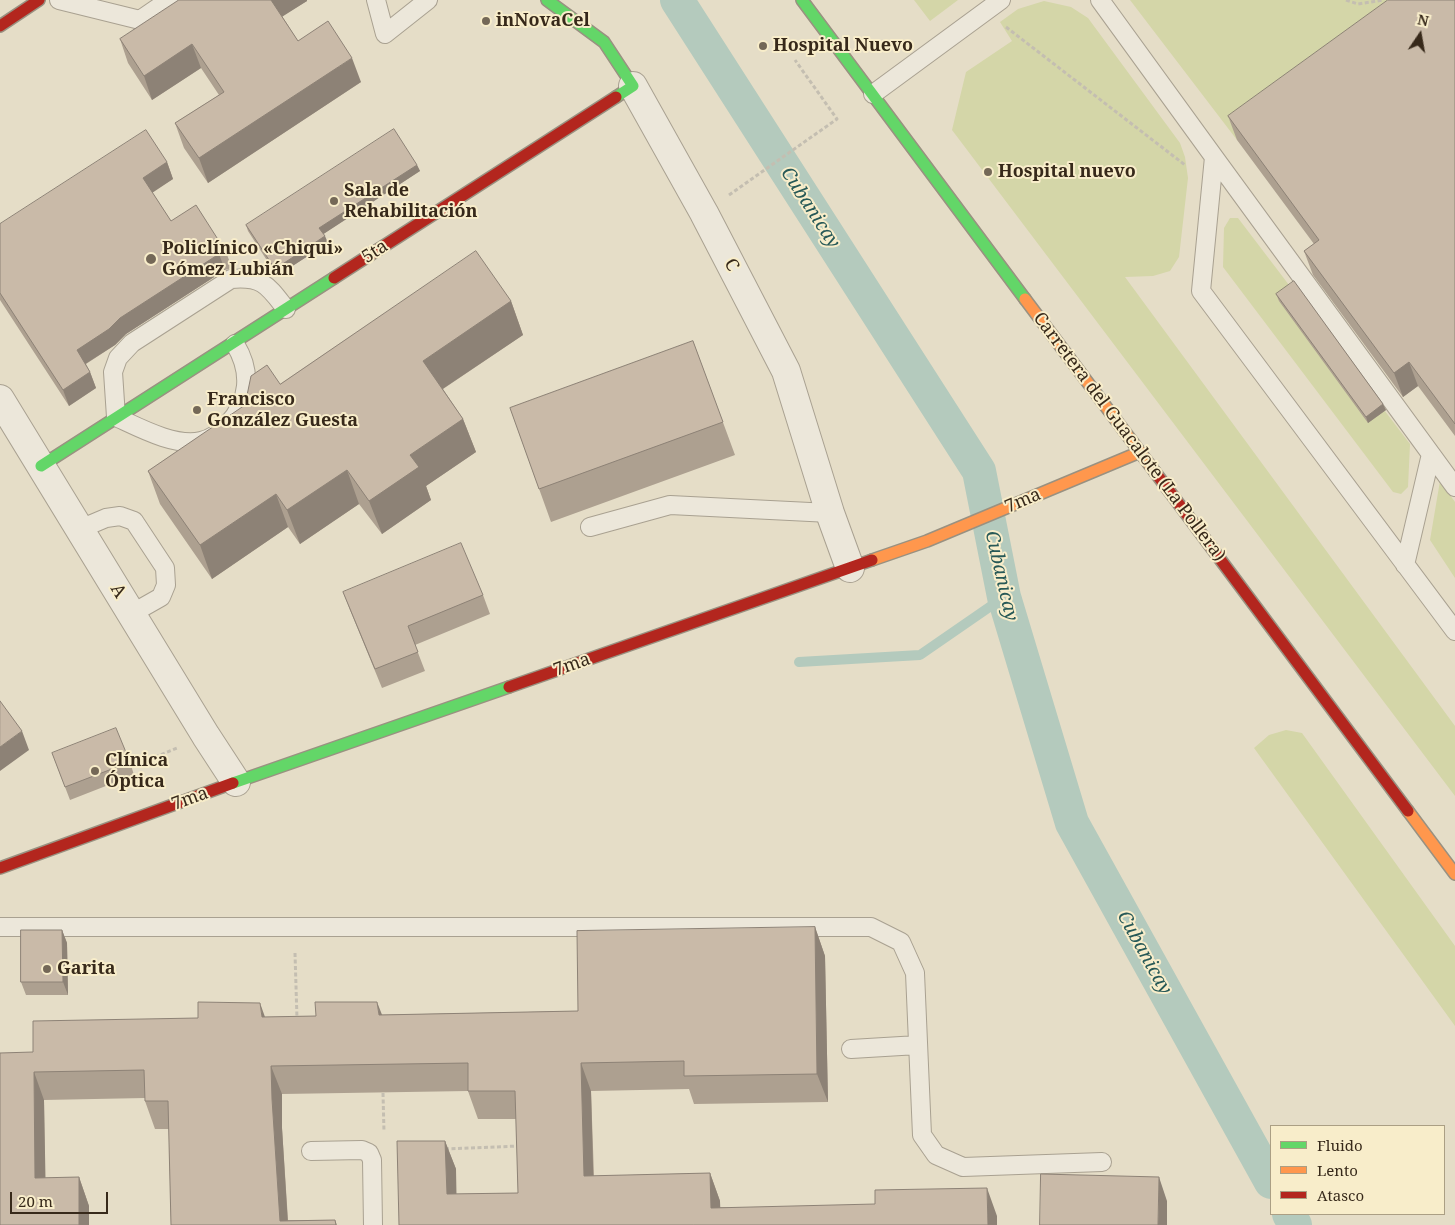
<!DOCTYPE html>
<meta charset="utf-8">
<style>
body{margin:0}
#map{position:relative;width:1455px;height:1225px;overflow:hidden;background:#e5ddc7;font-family:"Noto Serif",serif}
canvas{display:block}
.legend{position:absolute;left:1270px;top:1125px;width:175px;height:90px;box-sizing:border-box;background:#f8edca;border:1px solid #ab9f84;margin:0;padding:6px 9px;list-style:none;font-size:15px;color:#37291a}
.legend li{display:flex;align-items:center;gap:10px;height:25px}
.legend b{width:25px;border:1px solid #ab9f84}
.north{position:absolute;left:1395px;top:10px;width:50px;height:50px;-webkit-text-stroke:4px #f8edca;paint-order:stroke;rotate:12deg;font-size:14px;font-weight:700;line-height:20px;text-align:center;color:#37291a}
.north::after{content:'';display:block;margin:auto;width:18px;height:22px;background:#37291a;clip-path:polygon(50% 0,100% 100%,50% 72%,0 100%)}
.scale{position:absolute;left:10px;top:1192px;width:98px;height:22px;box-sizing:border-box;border:2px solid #37291a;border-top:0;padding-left:6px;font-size:15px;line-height:18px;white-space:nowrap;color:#37291a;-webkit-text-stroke:4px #f8edca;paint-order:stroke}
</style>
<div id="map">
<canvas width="1455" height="1225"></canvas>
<ul class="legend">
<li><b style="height:6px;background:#63d668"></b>Fluido</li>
<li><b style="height:6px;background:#ff974d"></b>Lento</li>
<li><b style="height:6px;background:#b3261e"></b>Atasco</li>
</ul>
<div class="north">N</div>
<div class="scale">20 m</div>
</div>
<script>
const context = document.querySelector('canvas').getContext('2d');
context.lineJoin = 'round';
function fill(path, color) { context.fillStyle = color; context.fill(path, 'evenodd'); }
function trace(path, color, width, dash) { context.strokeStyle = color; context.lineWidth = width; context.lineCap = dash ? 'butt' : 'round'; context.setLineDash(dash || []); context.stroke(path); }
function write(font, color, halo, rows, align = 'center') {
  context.font = font + ' "Noto Serif",serif'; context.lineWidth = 4; context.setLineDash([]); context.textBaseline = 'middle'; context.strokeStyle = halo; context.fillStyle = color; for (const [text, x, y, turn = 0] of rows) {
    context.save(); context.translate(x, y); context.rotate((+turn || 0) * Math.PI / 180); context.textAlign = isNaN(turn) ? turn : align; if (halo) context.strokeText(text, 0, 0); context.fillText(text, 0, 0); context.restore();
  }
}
const green = new Path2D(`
 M914 0H958L930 21Z
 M1130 0H1430L1237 140Z
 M1044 1 1071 7 1088 18 1180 143 1185 157 1188 178 1179 257 1170 271 1153 276 1125 277 1455 726V796L952 130 966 72 1012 41 1000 22 1018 9Z
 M1230 218H1238L1410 444 1408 487 1401 494 1393 492 1223 267 1224 228Z
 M1440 481 1455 502V578L1430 540Z
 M1286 730 1302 733 1455 946V1026L1254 748 1269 735Z`);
const stream = new Path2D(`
 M799 662 920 655 1004 597`);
const canal = new Path2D(`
 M677 0 979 471 1004 597 1072 823 1271 1182
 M1289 1214 1295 1225`);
const path = new Path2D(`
 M1346 0 1358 4 1384 0
 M1006 27 1185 165
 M729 195 837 119 795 60
 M131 767 177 748
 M295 953 297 1019
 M383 1093 384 1132
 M445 1149 519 1146`);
const lane = new Path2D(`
 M59 0 140 20 169 0
 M376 0 385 34 428 0
 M1100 0 1214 157 1201 291 1455 631
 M873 94 1001 0
 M1214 157 1455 487
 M235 344C252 372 250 401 227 425 221 432 210 439 201 441 175 447 140 428 116 417L113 372 118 358 132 343 231 279C263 276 268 286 286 309
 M590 527 670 505 830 513
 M80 529 106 518 120 516 134 521 165 568 166 585 161 597 131 614
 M1405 565 1431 454
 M0 927H871L901 942 915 973 922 1135 936 1155 963 1167 1102 1162
 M851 1049 918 1045
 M311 1151 362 1150 369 1153 372 1160 373 1225`);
const street = new Path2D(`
 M633 86 704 213 786 371 830 513 850 568
 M0 399 206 736 236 782`);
const fast = new Path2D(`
 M547 0 604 42 633 86 616 97
 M802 0 1025 299
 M41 466 334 278
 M233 783 509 687`);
const slow = new Path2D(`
 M1025 299 1155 472
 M872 560 927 541 1140 452
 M1408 811 1455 874`);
const jam = new Path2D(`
 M0 26 39 0
 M334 278 616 97
 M1155 472 1408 811
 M509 687 872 560
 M0 868 233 783`);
const wall = new Path2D(`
 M179 0H307V1L282 16 298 41 361 82 208 183 184 148 175 123 219 95 201 68 152 100 128 63 120 39Z
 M1455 0V436L1418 386 1403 397 1313 275 1304 251 1314 244 1237 140 1228 116Z
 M167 162 173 179 152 192 171 221 226 252 232 268 225 270 126 334 115 345 86 364 90 372 96 388 69 406 0 300V224Z
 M417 165 420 171 323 234 328 243 277 276 248 231 246 225Z
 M1276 294 1386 410 1368 423 1279 301Z
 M511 301 523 335 443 389 463 419 476 452 426 486 431 500 382 534 359 504 300 544 288 527 212 579 160 504 148 471 280 384Z
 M693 341 735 455 551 522 510 408Z
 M343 592 483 595 490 614 415 645 425 671 382 688 350 610Z
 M52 753 130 762 134 775 70 800Z
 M815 927 825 956 828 1102 694 1104 689 1089 591 1091 594 1176 710 1173 720 1201V1207L997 1216V1225H399L445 1141 456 1169V1194L518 1193 516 1119H478L468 1091 282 1094V1128L288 1220H335L337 1225H171L169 1129H155L145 1101V1098L44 1100 45 1178 79 1177 89 1206 0 1225 33 1052 265 1017 578 1011Z
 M62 930 67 943 68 995H26L21 982Z`);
const shadedWall = new Path2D(`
 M270 0H307V1L277 20Z
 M192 44 201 68 152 100 144 76Z
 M352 58 361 82 208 183 199 158Z
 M167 162 173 179 149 195 143 178Z
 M417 165 420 171 322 235 319 228Z
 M325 236 328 243 277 276 275 269Z
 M219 254 225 270 126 334 115 345 82 366 77 350 120 318Z
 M511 301 523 335 435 394 423 361Z
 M1409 362 1418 386 1403 397 1394 373Z
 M90 372 96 388 69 406 63 390Z
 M1383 404 1386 410 1368 423 1366 417Z
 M463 419 476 452 426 486 431 500 382 534 369 501 410 455Z
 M347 470 359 504 300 544 287 510Z
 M276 494 288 527 212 579 200 545Z
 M22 731 29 750 0 771V747Z
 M815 927 825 956 828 1102 817 1074Z
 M62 930 67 943 68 995 63 982Z
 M377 1002 388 1030 379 1015Z
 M260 1003 270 1031 262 1017Z
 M581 1063 591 1091 594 1204 584 1176Z
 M271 1066 282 1094V1128L288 1225 280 1221 272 1099Z
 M34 1072 44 1100 46 1206 35 1178Z
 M445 1141 456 1169 457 1222 447 1194Z
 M710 1173 720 1201 721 1225 711 1208Z
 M79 1177 89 1206V1225H79Z
 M1159 1177 1167 1201V1225H1158Z
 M987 1188 997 1216V1225H988Z`);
const building = new Path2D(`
 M179 0H271L298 41 328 21 352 58 199 158 175 123 224 92 192 44 144 76 120 39Z
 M1388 0H1455V424L1409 362 1394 373 1304 251 1319 240 1228 116Z
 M394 129 417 165 319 228 325 236 275 269 246 225Z
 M146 130 167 162 143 178 171 221 196 205 226 252 219 254 120 318 109 329 77 350 90 372 63 390 0 293V224Z
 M476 251 511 301 423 361 463 419 410 455 419 467 369 501 347 470 287 510 276 494 200 545 148 471 245 405 251 376 267 365 280 384Z
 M1294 281 1383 404 1366 417 1276 294Z
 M693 341 723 422 539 489 510 408Z
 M461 543 483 595 408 626 418 652 375 669 343 592Z
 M0 701 22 731 0 747Z
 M116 728 130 762 65 787 52 753Z
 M815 927 817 1074 684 1076V1061L581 1063 584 1176 710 1173 711 1208 875 1204V1190L987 1188 988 1225H399L397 1141H445L447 1194 518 1193 515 1091H468V1063L271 1066 272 1099 280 1221 335 1220 336 1225H171L168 1101H145L144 1070 34 1072 35 1178 79 1177V1225H0V1053L33 1052V1021L198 1018V1002L260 1003 262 1017 316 1016 315 1002H377L379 1015 578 1011 577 931Z
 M21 930H62L63 982H21Z
 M1041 1174 1159 1177 1158 1225H1040Z`);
const markers = [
 [486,21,5,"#746857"],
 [763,46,5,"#746857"],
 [988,172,5,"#746857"],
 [334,201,5,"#746857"],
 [151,259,6,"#746857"],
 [197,410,5,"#746857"],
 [95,771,5,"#746857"],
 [47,969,5,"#746857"]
];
const poiNames = [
 ["inNovaCel",496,21],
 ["Hospital Nuevo",773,46],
 ["Hospital nuevo",998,172],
 ["Sala de",344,191],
 ["Rehabilitación",344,212],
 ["Policlínico «Chiqui»",162,249],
 ["Gómez Lubián",162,270],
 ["Francisco",207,400],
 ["González Guesta",207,421],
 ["Clínica",105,761],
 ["Óptica",105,782],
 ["Garita",57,969]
];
const streetNames = [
 ["5ta",375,252,-33],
 ["C",731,265,62],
 ["Carretera del Guacalote (La Pollera)",1129,437,53],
 ["7ma",1023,501,-23],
 ["A",118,591,59],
 ["7ma",572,665,-19],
 ["7ma",190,799,-20]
];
const waterNames = [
 ["Cubanicay",810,208,57],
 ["Cubanicay",1001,576,77],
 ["Cubanicay",1144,953,61]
];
fill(green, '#d4d6a8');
trace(stream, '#b4cabd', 10);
trace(canal, '#b4cabd', 34);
trace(lane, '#a9a191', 20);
trace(street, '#a9a191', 30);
trace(fast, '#999181', 14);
trace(slow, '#999181', 14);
trace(jam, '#999181', 14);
trace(path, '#c4beb1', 3, [4, 2.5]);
trace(lane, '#ece7da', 18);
trace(street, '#ece7da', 28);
trace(fast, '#63d668', 11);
trace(slow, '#ff974d', 11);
trace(jam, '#b3261e', 11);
fill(wall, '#ada090');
fill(shadedWall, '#8d8276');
fill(building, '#c9baa8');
trace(building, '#8d8276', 1);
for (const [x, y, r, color] of markers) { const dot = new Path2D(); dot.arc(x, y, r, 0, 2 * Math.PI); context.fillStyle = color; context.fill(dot); trace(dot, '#f8edca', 2); }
write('bold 18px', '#37291a', '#f8edca', poiNames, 'left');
write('18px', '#37291a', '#f8edca', streetNames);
write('italic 19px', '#275957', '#f8edca', waterNames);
</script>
